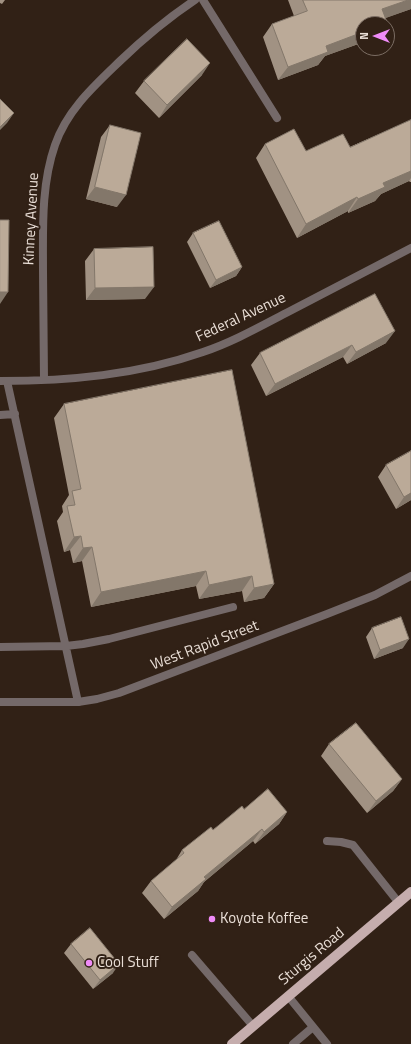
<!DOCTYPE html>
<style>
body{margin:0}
#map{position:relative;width:411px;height:1044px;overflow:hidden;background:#312116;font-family:"Titillium Web",sans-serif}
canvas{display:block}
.north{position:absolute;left:355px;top:16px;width:40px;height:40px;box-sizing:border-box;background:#312116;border:1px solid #7b6d63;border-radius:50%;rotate:270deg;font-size:11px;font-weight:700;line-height:16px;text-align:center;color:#e9ded6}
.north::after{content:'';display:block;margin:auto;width:14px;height:18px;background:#ef8bf7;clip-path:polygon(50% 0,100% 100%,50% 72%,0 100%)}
</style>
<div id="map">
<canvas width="411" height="1044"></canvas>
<div class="north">N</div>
</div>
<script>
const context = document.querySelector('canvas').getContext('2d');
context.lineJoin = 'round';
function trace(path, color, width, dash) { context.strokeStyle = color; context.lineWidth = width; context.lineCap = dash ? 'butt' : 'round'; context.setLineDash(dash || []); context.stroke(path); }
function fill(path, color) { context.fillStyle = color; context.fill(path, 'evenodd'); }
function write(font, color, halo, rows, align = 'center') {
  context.font = font + ' "Titillium Web",sans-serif'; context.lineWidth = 4; context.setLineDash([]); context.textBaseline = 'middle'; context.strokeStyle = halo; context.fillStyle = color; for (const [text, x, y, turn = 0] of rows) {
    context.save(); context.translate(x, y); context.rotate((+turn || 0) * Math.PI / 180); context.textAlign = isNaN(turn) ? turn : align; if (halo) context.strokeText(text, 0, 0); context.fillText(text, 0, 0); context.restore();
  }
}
const service = new Path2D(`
 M203 0 277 118
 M7 381 78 702
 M0 415 15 414
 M0 647 66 646 83 644 109 639 233 607
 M327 841 341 842 353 845 399 903
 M192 955 253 1026
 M288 996 327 1044
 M293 1044 313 1027`);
const minor = new Path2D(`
 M44 380C44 344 43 307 43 271 43 229 41 185 55 145 67 110 94 86 120 61 143 39 168 18 195 0
 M0 381C69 381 137 375 203 352 233 342 261 326 290 311 330 290 371 269 411 248
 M0 702H78L97 699 119 693 327 614 375 595 411 576`);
const primary = new Path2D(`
 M232 1044 411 892`);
const wall = new Path2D(`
 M0 0H5L2 4 0 3Z
 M288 0H411V9L385 18 391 33 387 39V24H363V48H379L365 53 361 43 325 56 318 65 278 80 263 37 272 24 294 16Z
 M202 75 159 118 135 93 144 81Z
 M411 120V182H410L409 181 381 194 375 201 348 213V211L297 238 256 158 265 144 306 151 350 147Z
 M110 125 117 207 86 199 101 137Z
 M193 233 242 267 236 276 210 288 187 242Z
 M94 249 145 299 86 300 85 261Z
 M375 294 386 343 347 364 343 357 266 396 251 365 260 353Z
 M64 404 274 584 264 598 244 602 242 591 199 599 196 586 91 607 82 561 73 563 70 550 64 552 57 521 63 512 62 506 69 495 54 418Z
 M386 465 411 500 396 509 378 477Z
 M372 628 403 648 374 659 366 637Z
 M329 744 402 779 393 791 367 813 321 756Z
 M244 809 287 812 279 824 255 844 253 841 204 882 198 891 164 919 142 893 151 881 176 860 182 850Z
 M71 944 113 973 93 989 64 953Z`);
const shadedWall = new Path2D(`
 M408 0H411V9L372 23 382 9Z
 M363 32V40L361 43 325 56 318 65 278 80 288 67 326 46Z
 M391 33 387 39V35Z
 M368 48H379L365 53Z
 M210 63 202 75 159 118 167 105Z
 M14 113 7 123 0 130V127Z
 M411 171V178L409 181 381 194 375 201 348 213 358 199 383 183Z
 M95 187 126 195 117 207 86 199Z
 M357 197 348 211 297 238 306 224Z
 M242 267 236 276 210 288 216 280Z
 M154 287 145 299 86 300 95 288Z
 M0 292H8L0 304Z
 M395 331 386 343 347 364 356 352Z
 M352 345 343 357 266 396 275 384Z
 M411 493V500L396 509 404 497Z
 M81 536 70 550 64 552 74 537Z
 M92 547 82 561 73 563 83 548Z
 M206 571 196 586 91 607 101 592Z
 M252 576 242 591 199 599 209 585Z
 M274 584 264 598 244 602 254 588Z
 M409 639 403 648 374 659 380 650Z
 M402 779 393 791 367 813 376 801Z
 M287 812 279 824 255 844 264 832Z
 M262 829 253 841 204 882 198 891 164 919 172 907 204 877Z
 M119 964 113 973 93 989 100 980Z`);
const building = new Path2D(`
 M303 0H408L382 9 391 33 387 35V24H363V32L326 46 328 52 288 67 272 24 307 11Z
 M187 39 210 63 167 105 144 81Z
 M0 99 14 113 0 127Z
 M411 120V171L383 183 385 187 358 199 357 197 306 224 265 144 294 129 306 151 343 134 350 147Z
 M110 125 141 133 126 195 95 187Z
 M0 220H9L8 292H0Z
 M219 221 242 267 216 280 193 233Z
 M153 247 154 287 95 288 94 249Z
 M375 294 395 331 356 352 352 345 275 384 260 353Z
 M232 370 274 584 254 588 252 576 209 585 206 571 101 592 92 547 83 548 81 536 74 537 67 506 75 505 72 491 81 489 64 404Z
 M411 451V493L404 497 386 465Z
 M401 617 409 639 380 650 372 628Z
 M356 723 402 779 376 801 329 744Z
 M268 789 287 812 264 832 262 829 204 877 206 879 172 907 151 881 184 853 182 850 211 827 213 830 242 806 244 809Z
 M90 928 119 964 100 980 71 944Z`);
const markers = [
 [212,919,4,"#ef8bf7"],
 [89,963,4,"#ef8bf7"]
];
const streetNames = [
 ["Kinney Avenue",32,219,-87],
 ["Federal Avenue",241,318,-25],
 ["West Rapid Street",205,646,-21],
 ["Sturgis Road",312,957,-40]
];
const poiNames = [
 ["Koyote Koffee",220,919],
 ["Cool Stuff",97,963]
];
trace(service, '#746969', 8);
trace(minor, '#746969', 8);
trace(primary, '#c5adad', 10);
fill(wall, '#a19283');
fill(shadedWall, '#83776a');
fill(building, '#bbaa98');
trace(building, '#83776a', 1);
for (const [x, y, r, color] of markers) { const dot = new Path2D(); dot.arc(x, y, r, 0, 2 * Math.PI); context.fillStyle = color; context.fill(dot); trace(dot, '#312116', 1.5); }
write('15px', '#e9ded6', '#312116', streetNames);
write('15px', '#e9ded6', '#312116', poiNames, 'left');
</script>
